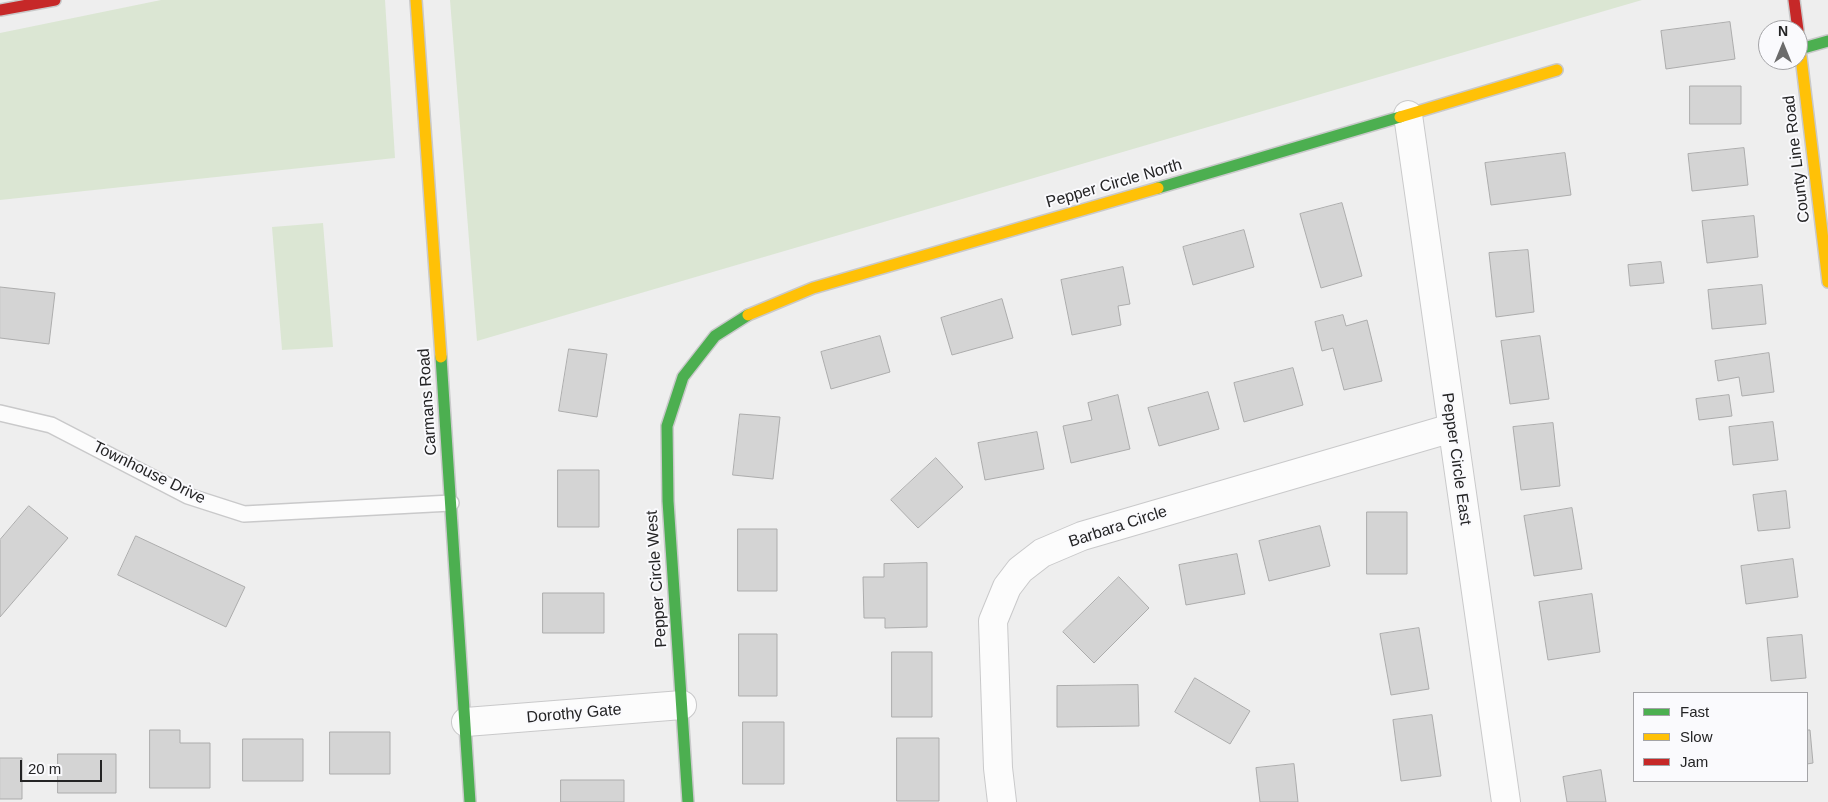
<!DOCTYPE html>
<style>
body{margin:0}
#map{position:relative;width:1828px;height:802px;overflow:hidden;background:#eee;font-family:Arial,sans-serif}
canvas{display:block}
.legend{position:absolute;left:1633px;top:692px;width:175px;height:90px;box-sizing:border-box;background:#fafafd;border:1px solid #a4a4a7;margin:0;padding:6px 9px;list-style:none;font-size:15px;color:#242425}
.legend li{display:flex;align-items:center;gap:10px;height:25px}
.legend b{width:25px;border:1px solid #a4a4a7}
.north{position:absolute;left:1758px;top:20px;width:50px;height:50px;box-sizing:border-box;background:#fafafd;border:1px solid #a4a4a7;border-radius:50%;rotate:0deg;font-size:14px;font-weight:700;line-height:20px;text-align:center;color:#242425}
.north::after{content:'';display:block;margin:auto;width:18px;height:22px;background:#6b6b6b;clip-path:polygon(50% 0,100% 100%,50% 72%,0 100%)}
.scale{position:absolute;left:20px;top:760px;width:82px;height:22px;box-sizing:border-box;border:2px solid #242425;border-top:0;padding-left:6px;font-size:15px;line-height:18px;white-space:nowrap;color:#242425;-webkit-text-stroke:4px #fafafd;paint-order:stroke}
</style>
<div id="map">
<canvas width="1828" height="802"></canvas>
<ul class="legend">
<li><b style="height:6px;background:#4caf50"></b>Fast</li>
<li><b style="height:6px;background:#ffc107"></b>Slow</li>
<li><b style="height:6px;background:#c62828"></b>Jam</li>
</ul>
<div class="north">N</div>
<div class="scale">20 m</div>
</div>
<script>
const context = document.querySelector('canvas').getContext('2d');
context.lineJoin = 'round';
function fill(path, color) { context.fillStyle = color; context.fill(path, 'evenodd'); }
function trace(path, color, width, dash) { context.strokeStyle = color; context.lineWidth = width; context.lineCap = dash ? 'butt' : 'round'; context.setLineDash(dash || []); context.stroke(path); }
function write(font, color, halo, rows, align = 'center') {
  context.font = font + ' Arial,sans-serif'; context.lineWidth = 4; context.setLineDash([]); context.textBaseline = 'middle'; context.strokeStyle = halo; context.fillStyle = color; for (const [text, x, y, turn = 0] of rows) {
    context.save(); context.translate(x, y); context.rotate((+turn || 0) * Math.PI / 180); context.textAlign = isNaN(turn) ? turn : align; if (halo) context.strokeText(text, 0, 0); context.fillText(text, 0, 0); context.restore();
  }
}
const green = new Path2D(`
 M161 0H385L395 158 0 200V33Z
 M450 0H1642L477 341Z
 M323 223 333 347 282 350 272 227Z`);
const building = new Path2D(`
 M1730 22 1735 59 1666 69 1661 31Z
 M1690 86H1741V124H1690Z
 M1744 148 1748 185 1692 191 1688 154Z
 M1565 153 1571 195 1491 205 1485 163Z
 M1342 203 1362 276 1321 288 1300 214Z
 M1754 216 1758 257 1707 263 1702 221Z
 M1244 230 1254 267 1193 285 1183 247Z
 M1528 250 1534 312 1496 317 1489 253Z
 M1661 262 1664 283 1630 286 1628 265Z
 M1123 267 1130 304 1118 306 1121 325 1072 335 1061 280Z
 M1762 285 1766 324 1712 329 1708 290Z
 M0 287 55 293 49 344 0 338Z
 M1002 299 1013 338 952 355 941 318Z
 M1343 315 1346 326 1367 320 1382 381 1344 390 1333 348 1322 351 1315 322Z
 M880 336 890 372 831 389 821 352Z
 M1540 336 1549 399 1510 404 1501 341Z
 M569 349 607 354 597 417 559 411Z
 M1769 353 1774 392 1742 396 1739 377 1718 381 1715 361Z
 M1293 368 1303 405 1244 422 1234 383Z
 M1208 392 1219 429 1159 446 1148 408Z
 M1118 395 1130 449 1071 463 1063 426 1092 420 1088 403Z
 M1729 395 1732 416 1699 420 1696 399Z
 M740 414 780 417 773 479 733 475Z
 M1773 422 1778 460 1733 465 1729 427Z
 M1553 423 1560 486 1521 490 1513 427Z
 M1037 432 1044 469 985 480 978 443Z
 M936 458 963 487 918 528 891 500Z
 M558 470H599V527H558Z
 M1786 491 1790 528 1758 531 1753 495Z
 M29 506 68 538 0 617V540Z
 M1572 508 1582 569 1534 576 1524 516Z
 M1367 512H1407V574H1367Z
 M1320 526 1330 566 1269 581 1259 541Z
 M738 529H777V591H738Z
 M136 536 245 587 226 627 118 575Z
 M1237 554 1245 594 1186 605 1179 565Z
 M1793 559 1798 597 1746 604 1741 566Z
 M927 563V627L885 628V618H864L863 577H884V564Z
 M1119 577 1149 608 1094 663 1063 632Z
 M543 593H604V633H543Z
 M1592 594 1600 652 1548 660 1539 602Z
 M1419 628 1429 689 1391 695 1380 634Z
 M739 634H777V696H739Z
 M1802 635 1806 678 1771 681 1767 638Z
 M892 652H932V717H892Z
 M1195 678 1250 711 1230 744 1175 712Z
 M1138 685 1139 726 1057 727V686Z
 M1432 715 1441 776 1401 781 1393 720Z
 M743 722H784V784H743Z
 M150 730H180V743H210V788H150Z
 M1807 730H1810L1813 763 1807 764Z
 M330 732H390V774H330Z
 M897 738H939V801H897Z
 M243 739H303V781H243Z
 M58 754H116V793H58Z
 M0 758H22V799H0Z
 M1294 764 1298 802H1260L1256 768Z
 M1601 770 1606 802H1567L1563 777Z
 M561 780H624V802H561Z`);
const lane = new Path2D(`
 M0 413 51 425 188 496 244 514 451 503`);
const street = new Path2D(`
 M1408 115 1506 802
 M466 722 682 705
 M1002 802 998 768 993 621 1007 587 1020 570 1042 553 1082 536 1452 428`);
const fast = new Path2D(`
 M1800 49 1828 41
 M1158 188 1400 117
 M441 357 470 802
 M688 802 668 501 667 426 683 377 715 336 748 315`);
const slow = new Path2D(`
 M416 0 441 357
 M1798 32 1828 282
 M1400 117 1557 70
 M748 315 813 288 1158 188`);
const jam = new Path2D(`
 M1794 0 1798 30
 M0 10 55 0`);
const streetNames = [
 ["County Line Road",1797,159,-97],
 ["Pepper Circle North",1114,184,-16],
 ["Carmans Road",428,402,-94],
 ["Pepper Circle East",1456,459,82],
 ["Townhouse Drive",149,473,26],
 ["Barbara Circle",1118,527,-18],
 ["Pepper Circle West",657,579,-94],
 ["Dorothy Gate",574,714,-5]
];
fill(green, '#dbe6d3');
fill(building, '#d4d4d4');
trace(building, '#acacac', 1);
trace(lane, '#c9c9ca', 18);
trace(street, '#c9c9ca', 30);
trace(fast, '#c9c9ca', 14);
trace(slow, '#c9c9ca', 14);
trace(jam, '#c9c9ca', 14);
trace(lane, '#fcfcfc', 15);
trace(street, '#fcfcfc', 28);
trace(fast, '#4caf50', 11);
trace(slow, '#ffc107', 11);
trace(jam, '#c62828', 11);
write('16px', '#242425', '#fafafd', streetNames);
</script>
